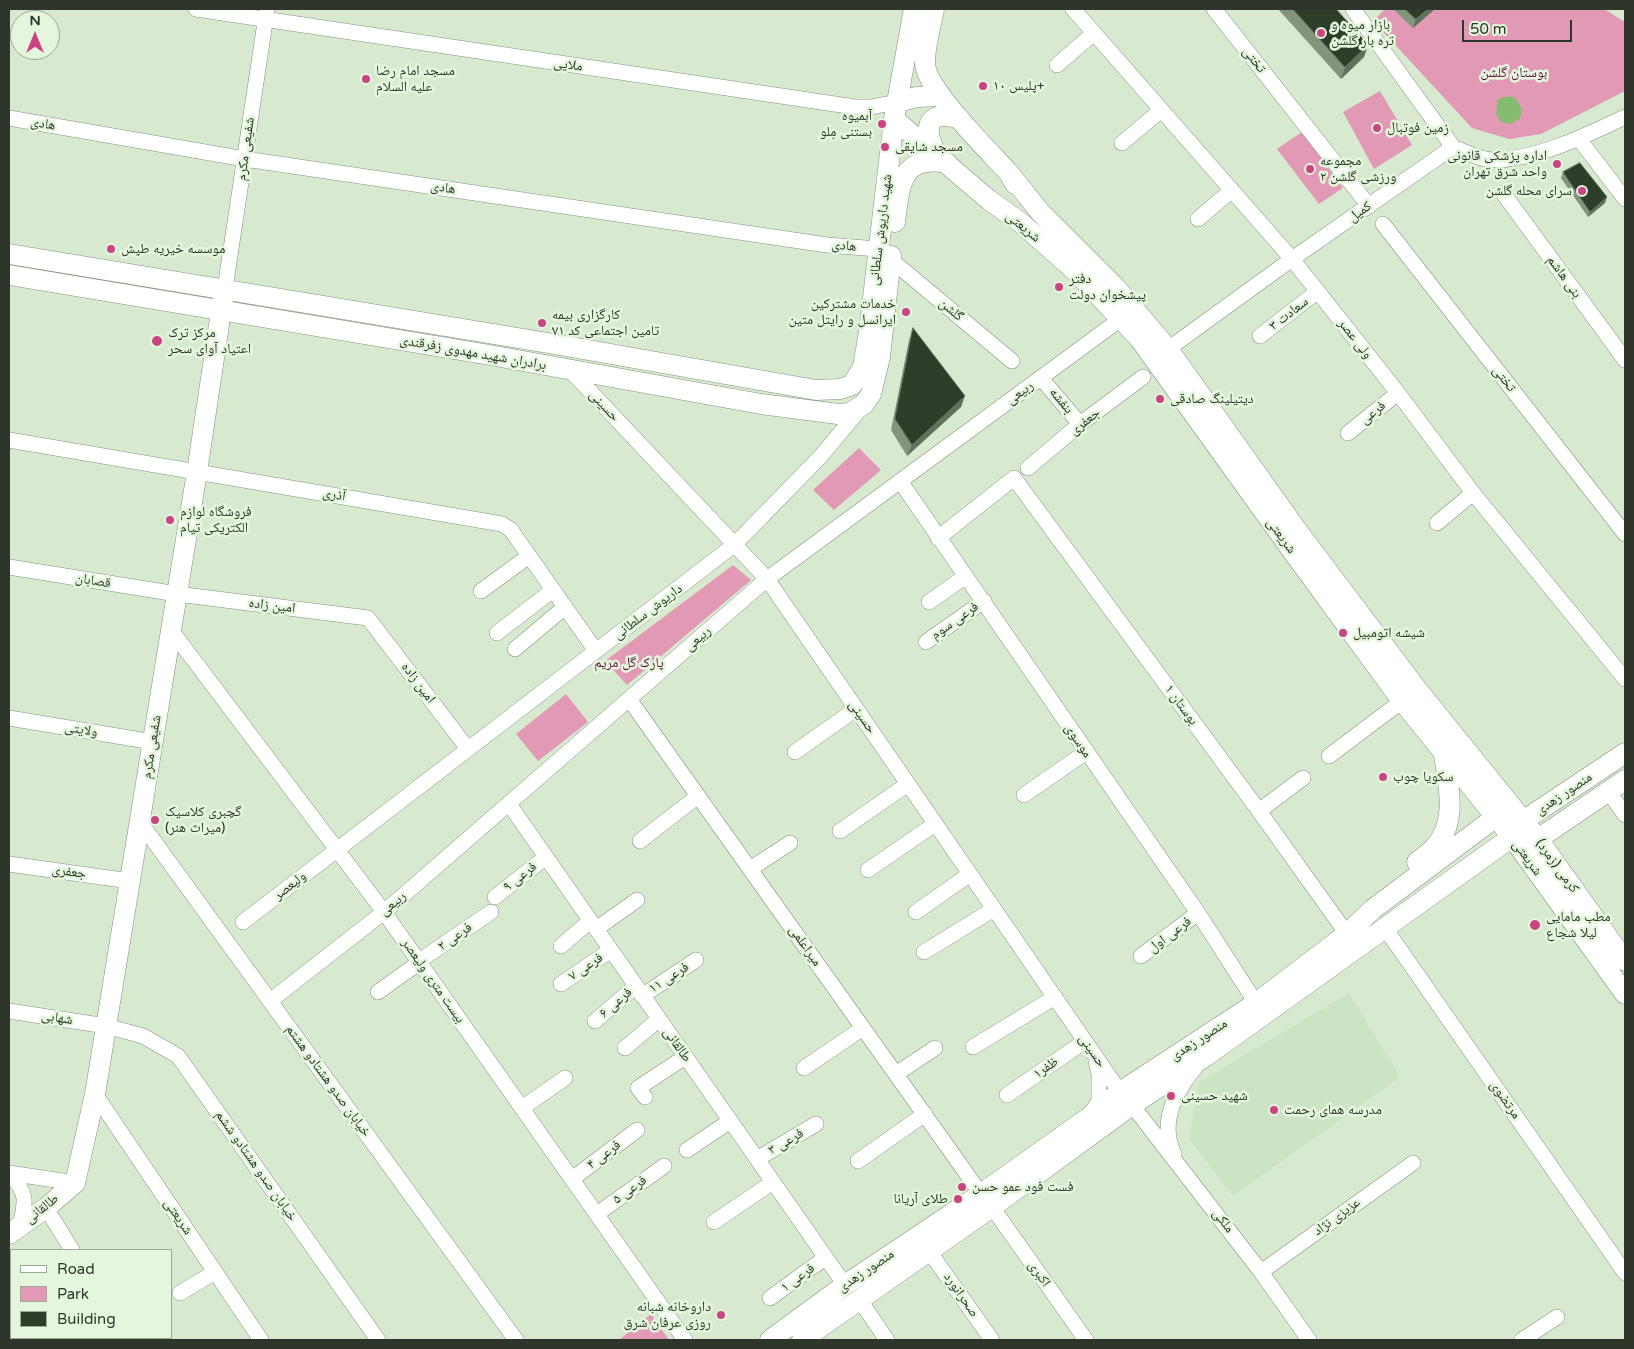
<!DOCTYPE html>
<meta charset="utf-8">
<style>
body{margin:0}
#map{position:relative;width:1634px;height:1349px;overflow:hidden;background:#d7ead0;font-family:"Varela Round",sans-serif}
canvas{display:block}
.frame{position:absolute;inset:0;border:10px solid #2e352b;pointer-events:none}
.legend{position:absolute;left:10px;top:1249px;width:162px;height:90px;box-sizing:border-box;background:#e4f7dd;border:1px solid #9ba996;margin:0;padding:6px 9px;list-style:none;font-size:15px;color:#2e352b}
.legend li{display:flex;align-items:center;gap:10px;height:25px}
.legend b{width:25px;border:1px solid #9ba996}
.north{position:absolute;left:10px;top:10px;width:50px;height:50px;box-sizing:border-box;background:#e4f7dd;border:1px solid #9ba996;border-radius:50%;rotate:0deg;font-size:14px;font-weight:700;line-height:20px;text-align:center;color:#2e352b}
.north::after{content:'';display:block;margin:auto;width:18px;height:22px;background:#ca4484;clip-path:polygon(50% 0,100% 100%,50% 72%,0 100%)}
.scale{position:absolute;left:1462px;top:20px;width:110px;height:22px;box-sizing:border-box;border:2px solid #2e352b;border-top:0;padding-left:6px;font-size:15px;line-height:18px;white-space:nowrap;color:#2e352b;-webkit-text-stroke:4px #e4f7dd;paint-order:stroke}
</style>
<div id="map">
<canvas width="1634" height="1349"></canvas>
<div class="frame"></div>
<ul class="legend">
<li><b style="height:6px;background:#fff"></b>Road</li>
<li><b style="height:14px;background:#e199b5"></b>Park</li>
<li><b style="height:14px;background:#2e3d29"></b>Building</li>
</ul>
<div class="north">N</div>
<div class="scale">50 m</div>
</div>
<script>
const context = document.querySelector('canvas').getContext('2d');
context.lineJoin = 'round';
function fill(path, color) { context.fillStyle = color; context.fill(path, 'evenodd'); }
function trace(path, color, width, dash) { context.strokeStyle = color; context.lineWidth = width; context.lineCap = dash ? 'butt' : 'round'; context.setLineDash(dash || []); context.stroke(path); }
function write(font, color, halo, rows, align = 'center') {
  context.font = font + ' "Varela Round","Noto Naskh Arabic",sans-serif'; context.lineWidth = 5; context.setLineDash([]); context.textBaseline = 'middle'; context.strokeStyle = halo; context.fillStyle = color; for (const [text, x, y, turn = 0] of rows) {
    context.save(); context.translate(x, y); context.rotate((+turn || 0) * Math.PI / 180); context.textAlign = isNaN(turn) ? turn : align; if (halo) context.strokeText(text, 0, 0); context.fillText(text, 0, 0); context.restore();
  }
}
const built = new Path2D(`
 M1349 993 1400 1077 1233 1196 1189 1139 1199 1082Z`);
const green = new Path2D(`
 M1385 9H1604L1625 22V91L1541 134 1509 139 1472 128 1373 21Z
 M1380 91 1412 145 1374 169 1343 112Z
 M1302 132 1343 188 1319 204 1277 149Z
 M859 448 881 470 834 510 813 490Z
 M733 565 751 580 627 685 605 661Z
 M566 694 588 722 538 761 516 734Z
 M651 1314 669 1340H619Z`);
const water = new Path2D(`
 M1510 96 1516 99 1522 109 1520 118 1511 124 1501 122 1496 114 1498 99Z`);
const minor = new Path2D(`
 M196 9 855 107H871L897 102
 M1073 9 1292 259 1398 393 1473 493 1625 679
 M1214 9 1369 206
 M1353 9 1453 147
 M1057 65 1094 33
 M9 118 245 159 827 245 878 249
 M1579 139 1625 199
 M1122 143 1160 111
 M1453 147C1466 152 1483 161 1497 160 1540 158 1587 135 1625 117
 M1503 193 1625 360
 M1198 219 1232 190
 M1383 224 1625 534
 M890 259 1012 361
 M225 289 267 9
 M1260 336 1318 291
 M1168 349 1292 259 1453 147
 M570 370 767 579 1120 1092
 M1041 378 1080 424
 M1348 433 1398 393
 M9 440 502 524 511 530 596 651
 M1028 468 1080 424 1143 377
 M900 481 1198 913 1256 1003
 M1437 523 1473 493
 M938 538 1014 478 1259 811 1347 934
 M9 567 177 594 368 618 468 749
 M481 591 529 556
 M929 602 966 576
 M171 630 384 912 685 1340
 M497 633 553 590
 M926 642 984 601
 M515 649 565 607
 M629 699 981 1194
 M9 718 153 742
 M795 752 856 709
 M1329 756 1402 701
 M1608 791 1625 815
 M1024 795 1086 752
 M509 804 845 1285
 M1259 811 1303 778
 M140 822 516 1340
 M840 831 908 784
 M640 841 698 796
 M9 864 130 881
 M750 869 790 843
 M868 870 935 824
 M495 897 546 857
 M916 912 970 874
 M243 922 734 545 821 456 861 408
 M1385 928 1625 1273
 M596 929 637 900
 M561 946 590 921
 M924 952 994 909
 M1141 956 1198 913
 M419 961 491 912
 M561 984 611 950
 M378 992 420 962
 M642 996 696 960
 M270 1001 384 912 767 579 1122 318
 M9 1011 106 1026 143 1036 178 1056 378 1340
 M595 1021 636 986
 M973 1047 1055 997
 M625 1048 659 1019
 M804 1068 863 1028
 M896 1074 935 1048
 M95 1094 261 1340
 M1007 1095 1085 1041
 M645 1097 638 1088 685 1057
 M1132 1105 1261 1272 1309 1340
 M522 1108 565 1078
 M1090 1115 1099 1101V1073L1096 1061
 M687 1150 730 1121
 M1174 1154C1159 1123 1175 1092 1195 1068
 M757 1159 816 1124
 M858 1161 925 1114
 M9 1173 75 1183
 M9 1173C28 1194 26 1200 20 1226
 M572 1179 637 1130
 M992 1207 1086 1340
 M46 1208 72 1250
 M597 1214 664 1166
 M714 1222 773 1182
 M929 1251 992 1340
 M1261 1272 1413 1163
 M180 1293 215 1272
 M770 1298 825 1258
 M859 1299 887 1340
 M130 1338 131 1340
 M1522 1340 1557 1317`);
const major = new Path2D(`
 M934 9C931 26 925 45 925 62 924 88 990 152 1009 173L1015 184
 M897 102 917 97 940 96
 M894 119 989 200 1020 222 1072 268 1139 338 1293 552 1402 701 1512 837 1625 994
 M937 154C929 142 921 117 943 116 948 116 954 117 959 118
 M1009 173 1040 212 1116 288 1168 349 1296 529 1416 688 1538 839 1625 961
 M895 222C900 186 900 154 947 163
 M9 254 554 344 816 390 840 389 852 385 863 367 869 332 894 119 914 9
 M9 275 484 354 761 404 838 414 850 413 864 404 871 394 880 357 891 256
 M1417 862C1422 858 1428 854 1433 849 1458 824 1449 787 1444 755
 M9 1234 46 1208 75 1183 95 1094 197 472 223 298
 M770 1340 845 1285 981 1194 1088 1118 1120 1092 1256 1003 1347 934 1373 909 1496 817 1514 816 1523 821 1625 753
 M802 1340 992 1207 1132 1105 1206 1056 1512 837 1526 841 1538 839 1625 780`);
const wall = new Path2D(`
 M1278 9H1336L1368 45 1364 57 1341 79Z
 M1393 9H1435L1413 28Z
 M1563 172 1605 203 1588 217 1561 178Z
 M913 328 961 407 907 456 891 430 909 340Z`);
const shadedWall = new Path2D(`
 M1428 9H1435L1413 28 1416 19Z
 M1368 45 1364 57 1341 79 1345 67Z
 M1607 197 1605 203 1588 217 1590 212Z
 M965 396 961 407 907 456 912 445Z`);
const building = new Path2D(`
 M1293 9H1336L1368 45 1345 67Z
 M1405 9H1428L1416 19Z
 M1580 163 1607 197 1590 212 1563 172Z
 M913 328 965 396 912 445 895 419Z`);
const markers = [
 [1321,33,5,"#ca4484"],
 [366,79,5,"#ca4484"],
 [983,86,5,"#ca4484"],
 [882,124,5,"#ca4484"],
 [1377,128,5,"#ca4484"],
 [885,147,5,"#ca4484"],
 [1557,164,5,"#ca4484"],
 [1310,169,5,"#ca4484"],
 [1582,191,5,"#ca4484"],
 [111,249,5,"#ca4484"],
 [1059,287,5,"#ca4484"],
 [906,312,5,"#ca4484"],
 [542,323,5,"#ca4484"],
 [157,341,6,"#ca4484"],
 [1160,399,5,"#ca4484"],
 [170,520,5,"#ca4484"],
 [1343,633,5,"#ca4484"],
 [1383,777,5,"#ca4484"],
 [155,820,5,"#ca4484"],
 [1535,925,6,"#ca4484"],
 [1171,1096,5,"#ca4484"],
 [1274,1110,5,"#ca4484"],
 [962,1187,5,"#ca4484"],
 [958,1199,5,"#ca4484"],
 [721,1315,5,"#ca4484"]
];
const poiNames = [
 ["بازار میوه و",1331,25],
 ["تره بار گلشن",1331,41],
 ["مسجد امام رضا",376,71],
 ["علیه السلام",376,87],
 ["پلیس ۱۰+",993,86],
 ["آبمیوه",872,116,"right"],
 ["بستنی مِلو",872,132,"right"],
 ["زمین فوتبال",1387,128],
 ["مسجد شایقی",895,147],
 ["اداره پزشكی قانونی",1547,156,"right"],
 ["واحد شرق تهران",1547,172,"right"],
 ["مجموعه",1320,161],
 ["ورزشی گلشن ۲",1320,177],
 ["سرای محله گلشن",1572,191,"right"],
 ["موسسه خیریه طپش",121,249],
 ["دفتر",1069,279],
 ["پیشخوان دولت",1069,295],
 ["خدمات مشترکین",896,304,"right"],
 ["ایرانسل و رایتل متین",896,320,"right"],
 ["کارگزاری بیمه",552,315],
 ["تامین اجتماعی کد ۷۱",552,331],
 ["مرکز ترک",168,333],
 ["اعتیاد آوای سحر",168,349],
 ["دیتیلینگ صادقی",1170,399],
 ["فروشگاه لوازم",180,512],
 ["الکتریکی تیام",180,528],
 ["شیشه اتومبیل",1353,633],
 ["سکویا چوب",1393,777],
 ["گچبری کلاسیک",165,812],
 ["(میراث هنر)",165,828],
 ["مطب مامایی",1546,917],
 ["لیلا شجاع",1546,933],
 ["شهید حسینی",1181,1096],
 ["مدرسه همای رحمت",1284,1110],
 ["فست فود عمو حسن",972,1187],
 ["طلای آریانا",948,1199,"right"],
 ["داروخانه شبانه",711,1307,"right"],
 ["روزی عرفان شرق",711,1323,"right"]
];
const streetNames = [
 ["تختی",1254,60,52],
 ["ملایی",568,65,8],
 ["هادی",43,124,10],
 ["شفیعی مکرم",246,149,-82],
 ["هادی",443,188,8],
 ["کمیل",1360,212,-35],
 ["شریعتی",1023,227,39],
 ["شهید داریوش سلطانی",881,230,-83],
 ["هادی",844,246,5],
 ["بنی هاشم",1564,277,54],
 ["گلشن",951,310,40],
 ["سعادت ۳",1289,314,-38],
 ["ولی عصر",1355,339,52],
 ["برادران شهید مهدوی زفرقندی",473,353,10],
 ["تختی",1504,379,52],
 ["ربیعی",1020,393,-36],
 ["بنفشه",1061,401,50],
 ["حسینی",604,406,47],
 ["فرعی",1373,413,-38],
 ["جعفری",1085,422,-38],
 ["آذری",334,495,10],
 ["شریعتی",1281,536,54],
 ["قصابان",93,581,9],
 ["امين زاده",272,606,7],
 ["داریوش سلطانی",648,612,-37],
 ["فرعی سوم",955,621,-35],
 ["ربیعی",698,639,-41],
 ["امین زاده",418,683,53],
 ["بوستان ۱",1181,705,54],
 ["حسینی",862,717,55],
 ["ولایتی",81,730,9],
 ["موسوی",1078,741,56],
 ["شفیعی مکرم",152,747,-81],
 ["منصور زهدی",1564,794,-34],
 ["شریعتی",1527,858,54],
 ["کرمی (زمرد)",1557,866,54],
 ["جعفری",69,872,8],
 ["فرعی ۹",520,877,-38],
 ["ولیعصر",290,886,-38],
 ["ربیعی",393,904,-40],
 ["فرعی اول",1170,935,-37],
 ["فرعی ۲",455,937,-35],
 ["میراعلمی",805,946,55],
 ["فرعی ۷",586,967,-34],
 ["فرعی ۱۱",669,978,-33],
 ["بیست متری ولیعصر",433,981,55],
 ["فرعی ۶",616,1003,-41],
 ["شهابی",57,1018,9],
 ["منصور زهدی",1199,1040,-33],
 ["طالقانی",677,1045,55],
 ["حسینی",1092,1051,55],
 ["ظفر۱",1046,1068,-35],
 ["خیابان صدو هشتادو هشتم",328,1081,54],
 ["مرتضوی",1505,1100,55],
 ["فرعی ۳",786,1142,-30],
 ["فرعی ۴",604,1155,-37],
 ["خیابان صدو هشتادو ششم",256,1166,55],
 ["فرعی ۵",630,1190,-36],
 ["طالقانی",42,1209,-38],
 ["شریعتی",178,1217,56],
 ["عزیزی نژاد",1337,1217,-36],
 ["ملکی",1223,1221,53],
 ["منصور زهدی",866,1271,-34],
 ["اکبری",1039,1274,55],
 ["فرعی ۱",798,1278,-36],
 ["صحرانورد",961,1295,55]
];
const parkNames = [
 ["بوستان گلشن",1514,73],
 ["پارک گل مریم",629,663]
];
fill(built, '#cbe4c3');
fill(green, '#e199b5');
fill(water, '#84bd70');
trace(minor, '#82947c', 16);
trace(major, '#82947c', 21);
trace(minor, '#fff', 15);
trace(major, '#fff', 20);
fill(wall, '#82947c');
fill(shadedWall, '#61715b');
fill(building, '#2e3d29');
trace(building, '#61715b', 1);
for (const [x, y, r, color] of markers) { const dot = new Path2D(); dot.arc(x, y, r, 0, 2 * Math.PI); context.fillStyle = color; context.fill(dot); trace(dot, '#e4f7dd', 2); }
write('14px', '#2e352b', '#e4f7dd', poiNames, 'left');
write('14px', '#2e352b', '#e4f7dd', streetNames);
write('14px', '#610e39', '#e4f7dd', parkNames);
</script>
